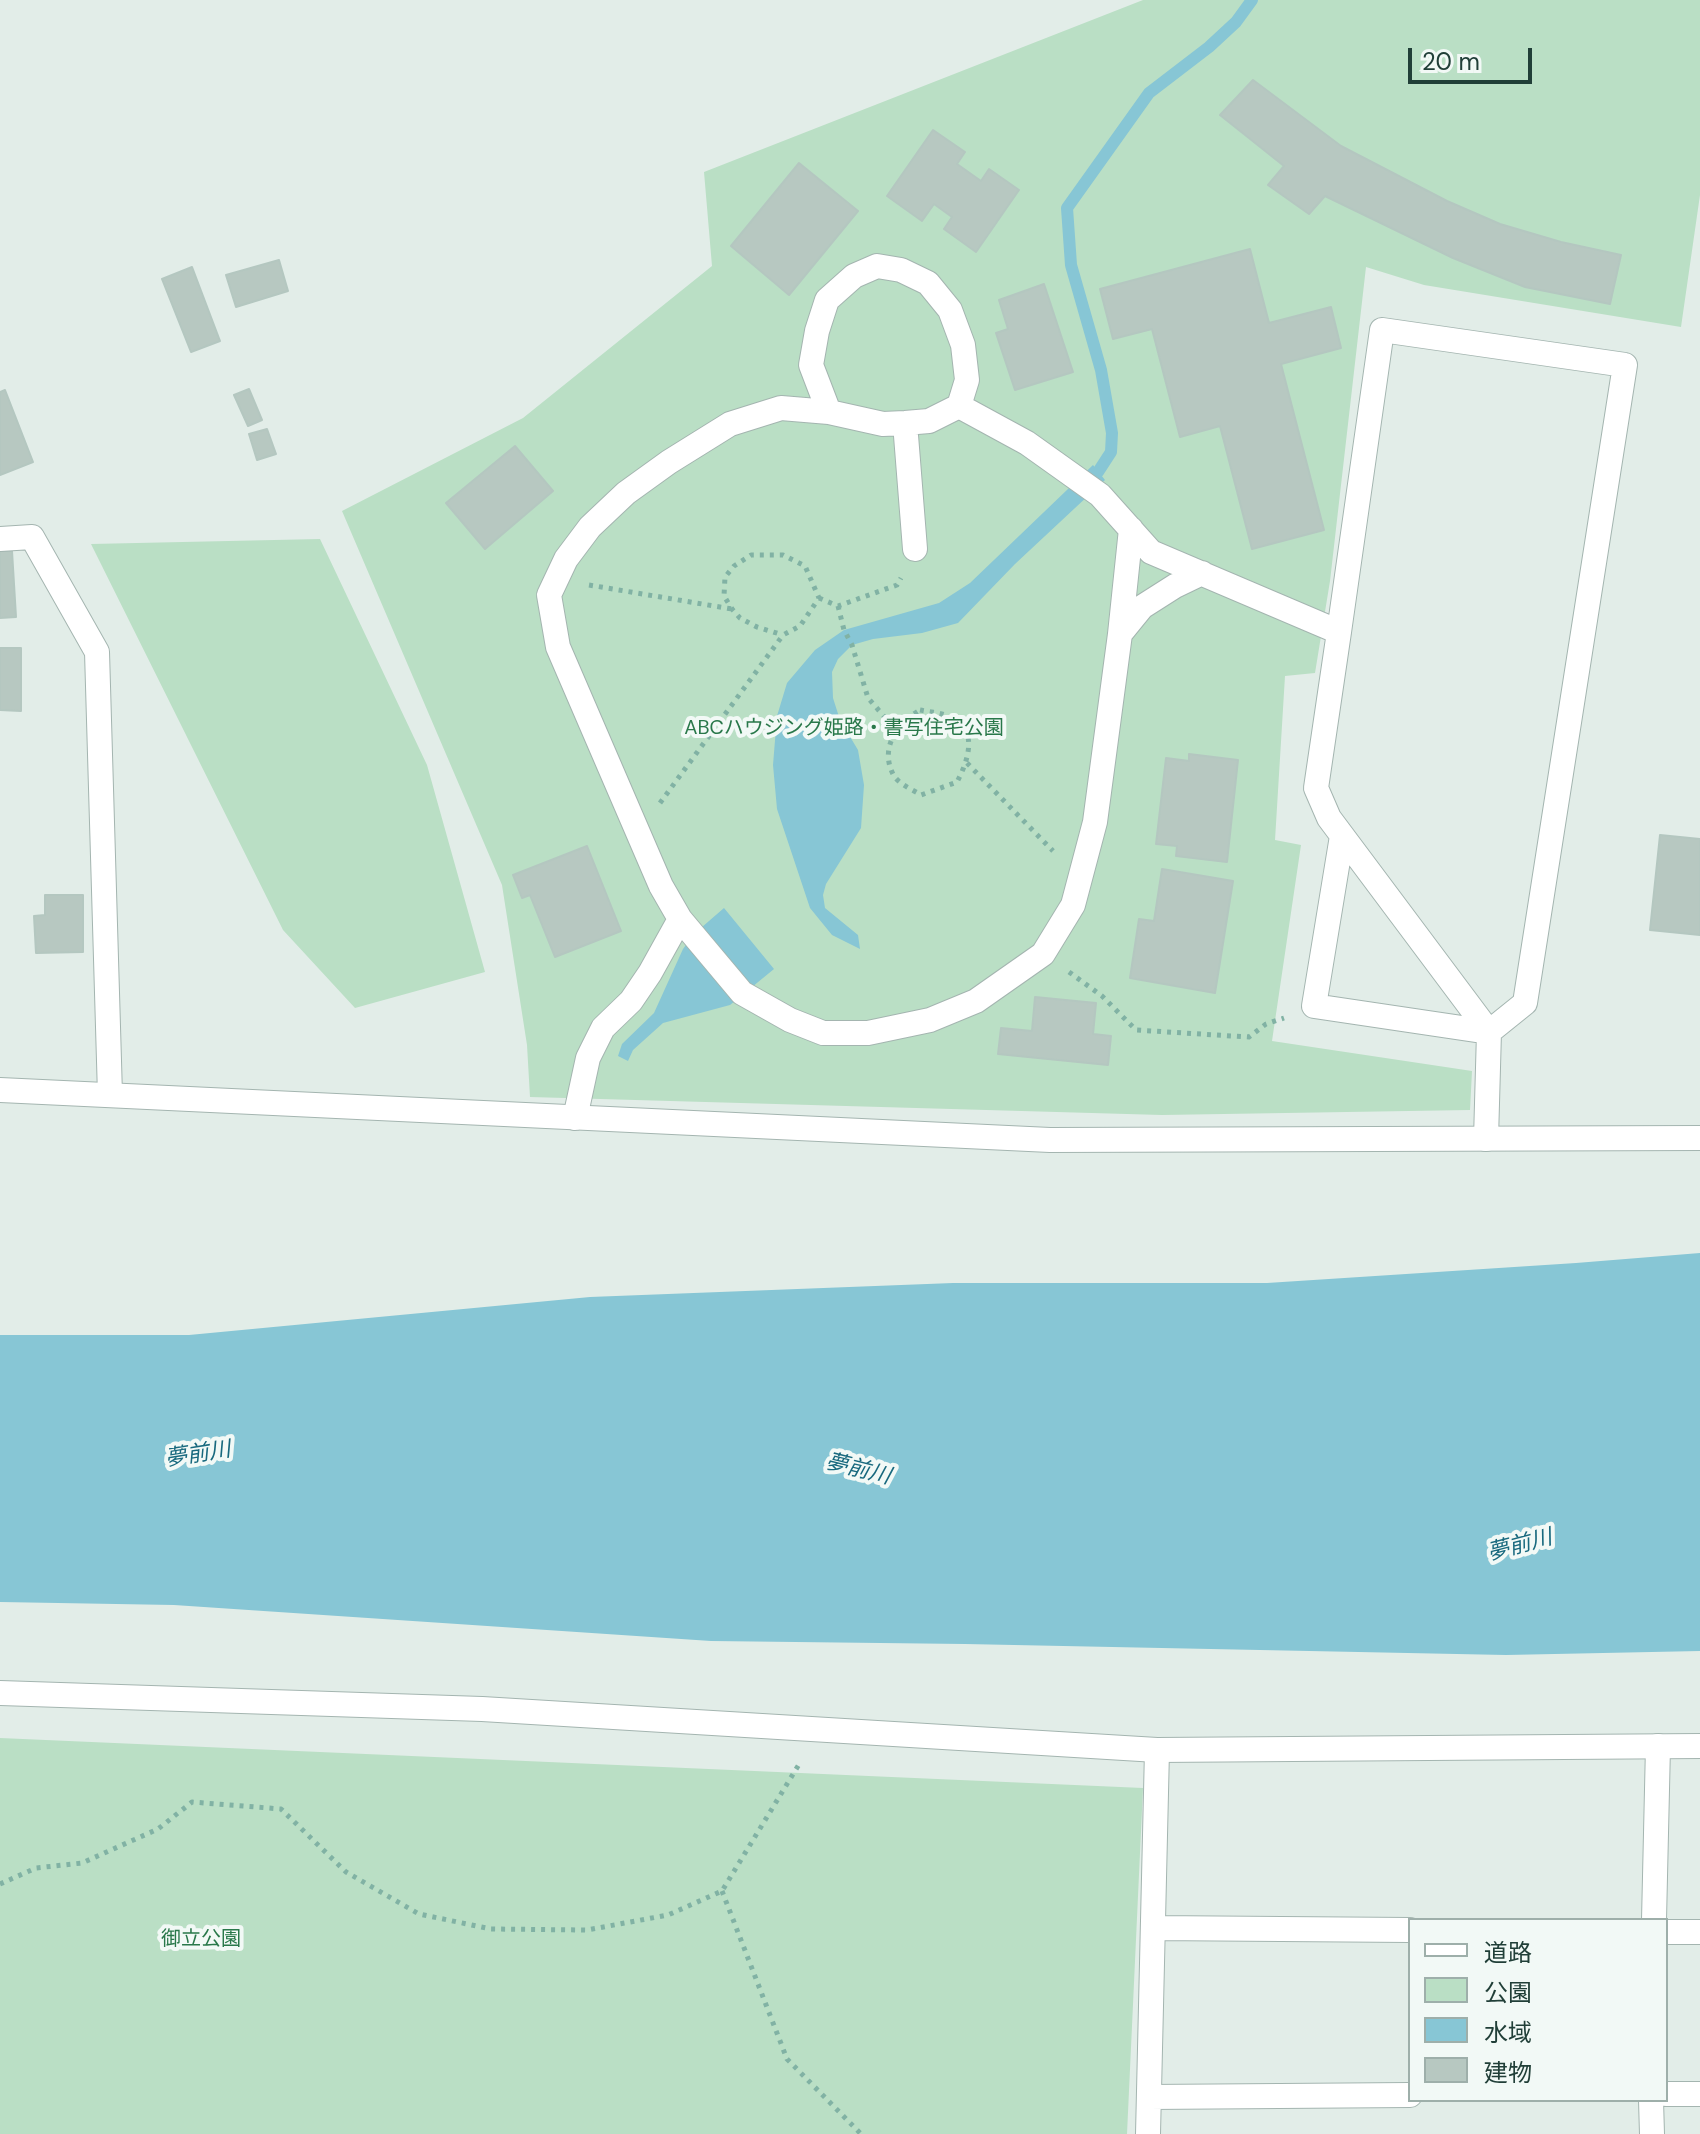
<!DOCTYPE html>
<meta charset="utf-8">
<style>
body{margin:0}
#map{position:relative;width:1700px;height:2134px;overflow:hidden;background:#e2ede8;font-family:"DM Sans","Noto Sans JP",sans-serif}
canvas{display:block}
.legend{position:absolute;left:1408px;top:1918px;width:260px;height:184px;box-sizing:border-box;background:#f2f9f6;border:2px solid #9eafaa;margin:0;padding:10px 14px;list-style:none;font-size:24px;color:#213f38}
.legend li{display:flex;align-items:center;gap:16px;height:40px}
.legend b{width:40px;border:2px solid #9eafaa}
.scale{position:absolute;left:1408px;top:48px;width:124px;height:36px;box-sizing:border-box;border:4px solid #213f38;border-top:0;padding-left:10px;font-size:24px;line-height:28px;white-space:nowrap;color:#213f38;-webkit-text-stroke:6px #f2f9f6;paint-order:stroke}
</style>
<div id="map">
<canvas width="1700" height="2134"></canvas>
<ul class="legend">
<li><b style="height:10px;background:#fff"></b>道路</li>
<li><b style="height:22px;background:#badfc5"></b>公園</li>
<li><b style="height:22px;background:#87c6d5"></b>水域</li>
<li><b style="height:22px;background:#b7c8c1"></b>建物</li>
</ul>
<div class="scale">20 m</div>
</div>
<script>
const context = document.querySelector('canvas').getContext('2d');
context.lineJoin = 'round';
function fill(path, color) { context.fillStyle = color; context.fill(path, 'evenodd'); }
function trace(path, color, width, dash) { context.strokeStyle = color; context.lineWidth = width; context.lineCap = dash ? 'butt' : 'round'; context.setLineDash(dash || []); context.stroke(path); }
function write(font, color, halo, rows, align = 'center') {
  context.font = font + ' "DM Sans","Noto Sans JP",sans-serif'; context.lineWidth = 8; context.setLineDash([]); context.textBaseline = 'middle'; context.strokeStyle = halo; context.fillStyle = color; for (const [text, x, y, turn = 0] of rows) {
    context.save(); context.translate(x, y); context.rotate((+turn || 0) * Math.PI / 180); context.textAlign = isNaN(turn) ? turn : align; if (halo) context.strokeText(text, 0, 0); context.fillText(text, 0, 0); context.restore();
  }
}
const green = new Path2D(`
 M1143 0H1700V195L1681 327 1424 285 1366 267 1330 581 1315 673 1285 676 1275 840 1301 845 1272 1041 1472 1071 1470 1110 1162 1115 530 1097 527 1045 502 885 342 511 523 418 712 266 704 172Z
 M320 539 427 765 485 972 355 1008 283 930 91 544Z
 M0 1738 1143 1788 1127 2134H0Z`);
const water = new Path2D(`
 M1093 465 1105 480 1015 564 958 623 922 633 873 639 852 645 838 659 832 672 833 698 840 720 858 750 864 785 861 828 826 884 823 895 825 908 858 935 860 949 832 935 810 908 777 809 773 765 777 716 787 683 815 650 844 630 939 603 970 583Z
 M724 908 774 969 730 1005 663 1023 633 1050 628 1061 618 1056 622 1044 654 1013 683 949 694 934Z
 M1700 1253V1651L1506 1655 965 1644 711 1641 174 1605 0 1602V1335H189L590 1297 953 1283H1267L1576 1263Z`);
const stream = new Path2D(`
 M1098 472 1111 452 1112 433 1101 370 1071 265 1067 208 1149 93 1209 47 1236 22 1252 0`);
const building = new Path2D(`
 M1253 80 1341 146 1447 201 1500 224 1561 242 1621 255 1610 304 1525 287 1453 258 1325 196 1309 214 1268 185 1284 166 1220 115Z
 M933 130 965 152 957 164 981 181 989 169 1019 190 976 252 944 229 952 217 934 204 922 221 887 196Z
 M799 163 858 211 789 295 731 246Z
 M1250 249 1269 323 1331 307 1341 348 1281 364 1324 530 1252 549 1220 426 1180 437 1152 329 1113 339 1100 289Z
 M279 260 288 291 236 307 226 275Z
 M192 267 220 341 191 352 162 279Z
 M1044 284 1073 372 1015 390 996 333 1008 329 999 300Z
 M249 389 262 420 248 426 234 395Z
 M5 390 33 462 0 475V392Z
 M267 429 276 454 257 460 249 434Z
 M515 446 553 491 485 549 446 503Z
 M0 551H12L16 617 0 618Z
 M0 648H21V711L0 710Z
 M1189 754 1238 760 1227 862 1176 856 1177 846 1156 844 1166 758 1189 761Z
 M1660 835 1700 839V935L1650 930Z
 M587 846 621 931 555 957 530 895 522 898 513 875Z
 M1162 869 1233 881 1215 993 1130 978 1139 919 1154 921Z
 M45 895H83V952L36 953 34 916 45 915Z
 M1035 997 1096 1003 1093 1034 1111 1036 1108 1065 998 1054 1001 1028 1032 1031Z`);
const path = new Path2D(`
 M589 585 732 609
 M819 598 838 606 897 585 901 578
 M838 606 844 630 852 645 868 698 895 729
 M920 710C930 712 942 713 951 717 979 730 968 761 957 782L921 795C913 790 899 784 894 776 879 749 896 724 920 710Z
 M967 763 1053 851
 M660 803 783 635 800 626 819 598 805 566 783 555H751L734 566 725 577 724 596 732 609 740 618 757 627 783 635
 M1069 972 1102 996 1136 1030 1249 1037 1266 1024 1284 1018
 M0 1884 36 1868 82 1863 158 1829 192 1802 281 1809 346 1872 419 1914 491 1929 587 1930 668 1915 722 1891 801 1761
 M722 1891 787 2059 861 2134`);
const service = new Path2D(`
 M829 412 811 365 817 331 827 300 854 276 877 266 901 270 928 283 950 310 963 345 967 380 959 406
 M905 423 915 549
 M1131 529 1120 634 1095 822 1073 905 1043 954 976 1001 930 1020 868 1033H823L790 1020 742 993 680 919 661 886 558 647 549 595 566 559 590 527 626 493 669 462 730 424 781 408 829 412 883 424 905 423 929 421 959 406 1027 443 1100 495 1151 552 1339 632 1316 788 1329 818 1489 1032 1525 1003 1625 365 1382 330 1339 632
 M1120 634 1142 607 1175 586 1202 573
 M1342 836 1314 1006 1489 1032 1486 1139
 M575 1118 588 1058 603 1028 631 1001 650 973 680 919`);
const minor = new Path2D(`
 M0 539 32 537 97 652 110 1095
 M1654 1920 1658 1746
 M1153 1928 1410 1930
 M1666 1932H1700
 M1666 2094H1700
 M1149 2097 1410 2095
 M1651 2100 1652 2134
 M1148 2134 1157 1750`);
const tertiary = new Path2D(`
 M0 1090 1050 1140 1700 1138
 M0 1693 482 1709 1157 1750 1700 1746`);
const parkNames = [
 ["ABCハウジング姫路・書写住宅公園",844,729],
 ["御立公園",201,1940]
];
const waterNames = [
 ["夢前川",198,1455,-9],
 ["夢前川",858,1470,14],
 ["夢前川",1520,1546,-15]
];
fill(green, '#badfc5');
fill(water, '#87c6d5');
trace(stream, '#87c6d5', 12);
fill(building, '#b7c8c1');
trace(building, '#b4c7c0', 2);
trace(service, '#a4b5b0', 26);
trace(minor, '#a4b5b0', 26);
trace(tertiary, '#a4b5b0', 26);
trace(path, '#81b2a4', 5, [4, 6]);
trace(service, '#fff', 24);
trace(minor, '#fff', 24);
trace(tertiary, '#fff', 24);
write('20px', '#29784a', '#f2f9f6', parkNames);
write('italic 22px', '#18697e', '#f2f9f6', waterNames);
</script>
